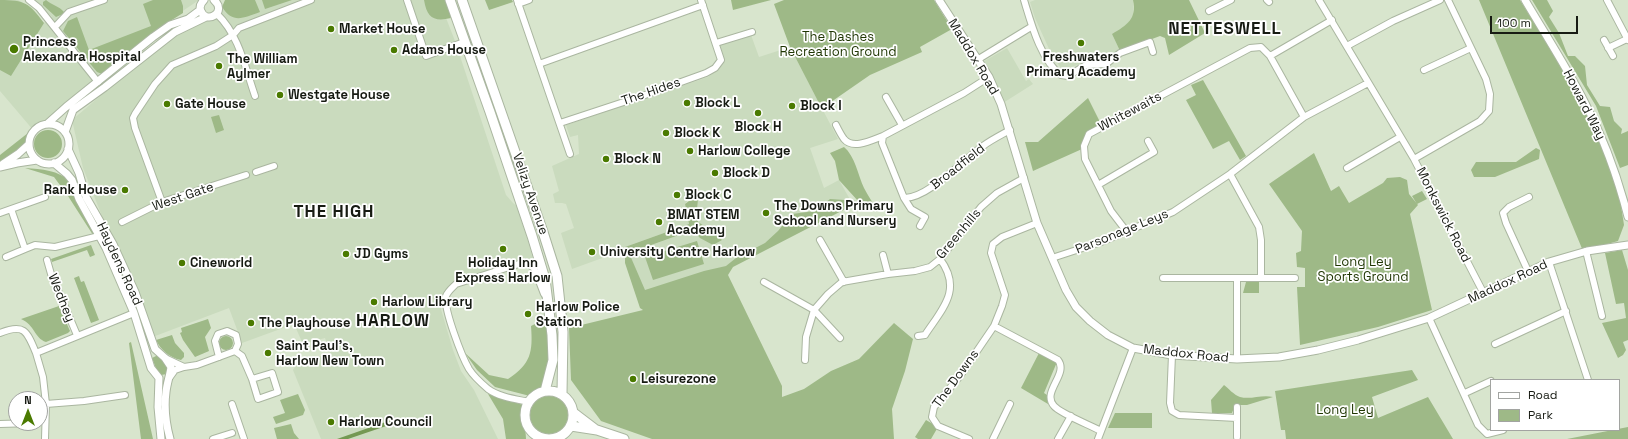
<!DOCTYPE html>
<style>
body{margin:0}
#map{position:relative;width:1628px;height:439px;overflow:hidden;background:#d8e5cd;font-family:"Space Grotesk",sans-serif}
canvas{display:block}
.legend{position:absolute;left:1490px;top:379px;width:130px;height:52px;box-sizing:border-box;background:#fff;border:1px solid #a2a4a1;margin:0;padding:5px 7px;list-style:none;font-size:12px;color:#171b13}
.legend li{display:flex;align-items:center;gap:8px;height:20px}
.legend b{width:20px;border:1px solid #a2a4a1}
.north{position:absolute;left:8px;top:391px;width:40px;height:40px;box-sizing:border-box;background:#fff;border:1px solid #a2a4a1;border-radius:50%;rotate:0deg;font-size:11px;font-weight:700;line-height:16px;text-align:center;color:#171b13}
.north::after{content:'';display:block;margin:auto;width:14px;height:18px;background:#4a7a00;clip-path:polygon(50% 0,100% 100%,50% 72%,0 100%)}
.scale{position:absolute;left:1490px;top:16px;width:88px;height:18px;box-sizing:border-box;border:2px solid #171b13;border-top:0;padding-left:5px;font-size:12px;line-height:14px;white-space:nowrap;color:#171b13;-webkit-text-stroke:3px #fff;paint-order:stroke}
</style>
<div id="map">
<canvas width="1628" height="439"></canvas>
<ul class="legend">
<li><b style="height:5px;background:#fff"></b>Road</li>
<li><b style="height:11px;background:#9eb987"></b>Park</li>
</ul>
<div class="north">N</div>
<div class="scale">100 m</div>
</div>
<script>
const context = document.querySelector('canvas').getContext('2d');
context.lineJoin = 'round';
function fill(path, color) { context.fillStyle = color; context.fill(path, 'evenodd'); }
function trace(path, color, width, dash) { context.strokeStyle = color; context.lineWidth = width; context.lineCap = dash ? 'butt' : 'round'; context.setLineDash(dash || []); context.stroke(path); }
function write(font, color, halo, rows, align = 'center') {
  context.font = font + ' "Space Grotesk",sans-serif'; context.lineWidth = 3.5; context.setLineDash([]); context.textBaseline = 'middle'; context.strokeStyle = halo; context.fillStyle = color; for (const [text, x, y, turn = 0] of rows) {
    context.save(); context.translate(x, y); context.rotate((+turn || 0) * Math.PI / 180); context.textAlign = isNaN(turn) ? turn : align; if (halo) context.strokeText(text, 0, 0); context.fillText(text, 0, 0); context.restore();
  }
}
const built = new Path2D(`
 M0 0H18L32 8 44 23 52 17 34 0H199L147 35 99 75 56 114 34 131 0 91Z
 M226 0H439L455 41 506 195 513 203 519 208 533 259 467 280 449 290 446 297 438 299 453 350 461 371 474 390 498 439H321L293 370 297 364 330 353 325 338 303 344 294 324 242 343 229 308 150 338 83 168 72 120 132 69 199 19 215 18 225 7Z
 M1035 0H1133V15L1127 25 1112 34 1120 51 1062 70 1050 51 1035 18 1030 2Z
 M751 35 759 57 790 47 838 139 810 148 824 188 839 180 852 203 725 270 645 297 629 253 693 230 698 222 697 199 688 200 685 204 689 224 625 247 619 252 572 269 561 233 574 228 566 204 562 203H555L553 194 559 191 552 166 579 154 578 135 570 137 566 125 708 77 718 69 724 61 719 44Z
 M1007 48 1026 81 1029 79 1033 84 1003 103 981 63Z`);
const green = new Path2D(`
 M0 0C25 0 29 3 44 23L11 76 0 70Z
 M46 0C52 5 59 6 64 12L63 14 56 17 43 5V2Z
 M153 0H181L183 6V13L159 28 102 74 97 72 63 31 68 21 77 17 89 50 151 26 143 4Z
 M225 0H255L260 12C243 18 233 24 222 7Z
 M262 0H292L265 9Z
 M424 0H446L451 18C434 22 427 18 424 0Z
 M485 0H512L513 2 489 10Z
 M731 0H771L733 10Z
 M784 0H934L952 29 920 47 922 52 870 75 831 102 821 107 790 47 774 4Z
 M1133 0H1189L1205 33 1169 55 1165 38 1160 36 1120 51 1112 34C1127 25 1137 19 1133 0Z
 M1479 0H1520L1584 104 1603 144 1618 186 1624 225 1618 241 1583 251Z
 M1532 0H1547L1553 11 1549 17 1559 33 1568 56H1575L1585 66 1587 85 1600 106 1610 107 1614 121 1622 129 1621 134 1628 131V165L1620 168 1596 106Z
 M1203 80 1246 156 1240 160 1229 141 1213 149 1186 100 1196 95 1191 85Z
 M1088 98 1101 124C1089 129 1082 136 1082 149L1033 171 1025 142H1038Z
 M219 115 224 130 216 133 211 117Z
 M34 144a14 14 0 1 1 28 0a14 14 0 1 1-28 0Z
 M28 133 26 144 0 162V155Z
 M844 147C855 156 858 175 864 188 868 196 873 203 878 210L877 212C872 208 866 200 859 202L733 267 728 275 782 386V397L804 389 831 371 859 359 894 323 913 339 905 371 892 409 894 439H652L601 421 571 380 569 328 643 310 640 308 625 263V247L689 224 685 204 689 201 698 199 697 210 698 222 714 232 722 240 713 245 700 238 693 230 629 253 645 290 704 271 726 266 736 258 765 243 778 231 792 214 815 211 830 199 858 201 839 180 835 161 830 153Z
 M1536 148 1540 150 1539 159 1495 177H1474L1471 170 1476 162H1516Z
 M1314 153 1331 191 1339 186 1349 203 1383 183 1387 178 1400 177 1407 180 1409 194 1418 205 1410 214 1432 310 1378 327 1300 345 1297 287H1305V268L1297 267 1296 253 1301 251 1302 231 1269 184Z
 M25 168C42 169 58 170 71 182L95 234 93 235 68 196 54 177Z
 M1422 191 1427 199 1417 204 1412 196Z
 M697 241 704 264 653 280 645 257Z
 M91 245 95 255 90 257 87 250 52 262 51 259Z
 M1622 250 1628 270V340L1623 342 1626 350 1623 355 1618 358 1602 323 1626 318 1624 303 1616 304 1605 253Z
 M79 276 81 282 84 281 99 320 91 323 74 278Z
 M1249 281H1259V293H1243L1246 282Z
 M59 306 70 331 68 333 46 342C34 338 35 325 21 319Z
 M549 318C550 333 552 371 544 384 540 388 534 393 530 396L495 387 477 370 465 353 489 375 508 379C531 364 533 352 531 326L545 319Z
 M208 319 211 328 205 337 209 351 195 357 183 340 180 333 182 332 181 328Z
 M172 335 175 343 184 353V357L181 360C170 358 160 349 156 340Z
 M219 343a7 7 0 1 1 14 0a7 7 0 1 1-14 0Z
 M131 342 153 439H141L129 343Z
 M1039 353 1057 362 1044 393 1047 395 1048 404 1021 388Z
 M158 355 167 364 169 370 167 374 161 375 157 371 152 358Z
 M1412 370 1418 380 1372 397 1378 418 1428 397 1453 439H1286L1285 430H1281L1275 391Z
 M1224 385C1228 388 1234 395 1240 397 1251 400 1262 394 1273 397L1247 405H1235L1232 413H1212L1211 400Z
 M298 394 305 410 303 415 276 424 273 417 285 413 280 400Z
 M488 394 523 405C521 420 526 426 526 439H506L503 419Z
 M530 415a19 19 0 1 1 38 0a19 19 0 1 1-38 0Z
 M1115 413H1152V428H1108Z
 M926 420 938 427 931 439H918L915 437Z
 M291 424 294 433 299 439H277L274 428Z
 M1628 427V439H1567Z`);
const water = new Path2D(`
 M394 419 395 423 348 439H337Z`);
const minor = new Path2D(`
 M29 0 39 8 98 82
 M407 0 426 56 464 42
 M517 0 570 154
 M1024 0C1031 23 1041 61 1061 75L1068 76 1086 65 1106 64 1120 53 1150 42 1153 52
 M1267 0 1269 2
 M1319 0 1414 159 1484 294
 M1607 0 1628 40
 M518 4 529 0
 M1209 11 1231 0
 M217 14C239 35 245 67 255 96
 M55 27 69 12 104 0
 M1604 40 1613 56
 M716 43 752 32
 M1347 46 1393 21 1440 0
 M1608 48 1627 39
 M1270 56 1332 20
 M977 60 1031 27
 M539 64 703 5
 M1424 70 1471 48
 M989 77 964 93 883 136 882 143 904 198C927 199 963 160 983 146 991 140 1001 135 1010 130
 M886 97 902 125
 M560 123 645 95 706 73 715 68 721 60 701 0
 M836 125C838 129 841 135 844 139 853 150 872 140 883 136
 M1414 159 1480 121 1489 111 1490 94 1486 79 1448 0
 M1347 168 1400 137
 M256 172 274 166
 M1230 174 1259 227 1261 240V278
 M1098 185 1154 152 1148 141
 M904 198 911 209 925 217 920 226
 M162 202 135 128 133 118 135 114 155 84 172 65 216 46 233 35 239 28 311 0
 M11 209 25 249 35 245 55 247 99 236
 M0 213 45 197
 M122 222 162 202 246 175
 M1127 232 1111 211 1085 159 1084 146 1089 134 1250 48 1261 47 1270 56 1304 117
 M820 240 844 282
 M1586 251 1602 316
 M883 255 888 274
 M6 257 25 249
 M1052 258 1101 242 1173 212 1230 174 1304 117 1368 83
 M47 260 51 274 77 335
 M1549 262 1588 380
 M1528 271 1506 223 1503 213 1509 207 1529 197
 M1163 278H1295
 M1237 278V359
 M764 282 814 310 840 338
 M1429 318 1478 425 1487 434 1503 430
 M994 326 1058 360C1069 374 1041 392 1054 406 1061 414 1090 425 1101 431
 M0 333C24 323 27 331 36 353L134 313
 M918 336 925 335C942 309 963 290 940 259
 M1495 344 1566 311
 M36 353 43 377 46 404
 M1172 355 1170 403 1172 411 1179 415 1237 418
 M219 357 215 341 218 334 227 331 236 335 238 344 235 351
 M165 358 184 367 175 370 170 377
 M805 360 806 337 814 310 828 294 842 282 888 274 915 271 930 267 940 259 981 207 997 193 1024 178
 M184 367 197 365 235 351 242 356 252 379
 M272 373 278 392 258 399 252 379Z
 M1465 393 1491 381
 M529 402C515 399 499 397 488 389 481 383 474 377 469 369 462 357 443 308 446 296 448 291 452 288 456 284L525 262 534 268 544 294
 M232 404 244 439
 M1237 407V437
 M0 424 33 423
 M45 439 46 404 84 401 125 395
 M213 439 232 433
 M969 439 938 426 932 417 934 407 960 376 994 326 1002 306 1005 295 991 253 993 244 1002 237 1037 223
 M993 439 1010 404
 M1058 439 1071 416
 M1098 439 1133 348`);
const tertiary = new Path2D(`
 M204 0C201 3 199 7 201 11 206 25 228 12 214 0
 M939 0 989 77 1001 104 1037 223 1066 290 1076 307 1090 321 1108 335 1133 348 1172 355 1237 359 1279 357 1318 350 1358 340 1429 318 1549 262 1587 251 1628 245
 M1525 0C1545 34 1567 68 1585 103 1604 139 1618 178 1628 217
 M47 124 66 107 153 37 170 25 188 19 200 10
 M29 144a20 20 0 1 1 40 0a20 20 0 1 1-40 0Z
 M65 132 73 110 105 87 175 32 206 17
 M68 149 79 173 86 197 113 244 135 292 155 349 165 358 171 367C170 375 167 383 166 392 164 407 166 424 170 439
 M54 163 67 174 72 180 79 199 106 248 134 313 151 368 159 378 158 407 161 439
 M3 164 18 154 29 144
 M0 167 17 163 37 160`);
const primary = new Path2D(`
 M450 0 490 112 532 236 545 279 552 335 553 360 545 391
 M462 0 543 232 557 276 563 332 562 394
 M525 415a24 24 0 1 1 48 0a24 24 0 1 1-48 0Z
 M574 413 595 429
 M571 426 597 430 624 439`);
const markers = [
 [331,29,4,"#4a7a00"],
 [1081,43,4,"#4a7a00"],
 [14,49,5,"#4a7a00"],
 [394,50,4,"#4a7a00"],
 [219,66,4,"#4a7a00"],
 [280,95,4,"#4a7a00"],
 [687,103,4,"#4a7a00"],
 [167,104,4,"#4a7a00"],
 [792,106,4,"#4a7a00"],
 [758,113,4,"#4a7a00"],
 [666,133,4,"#4a7a00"],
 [690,151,4,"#4a7a00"],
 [606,159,4,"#4a7a00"],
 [715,173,4,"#4a7a00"],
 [125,190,4,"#4a7a00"],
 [677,195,4,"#4a7a00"],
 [766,213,4,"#4a7a00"],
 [659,222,4,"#4a7a00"],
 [503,249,4,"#4a7a00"],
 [592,252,4,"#4a7a00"],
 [346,254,4,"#4a7a00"],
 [182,263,4,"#4a7a00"],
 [374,302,4,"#4a7a00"],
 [528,314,4,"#4a7a00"],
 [251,323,4,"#4a7a00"],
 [268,353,4,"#4a7a00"],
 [633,379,4,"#4a7a00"],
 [331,422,4,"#4a7a00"]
];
const poiNames = [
 ["Market House",339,29],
 ["Princess",23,42],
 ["Alexandra Hospital",23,57],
 ["Adams House",402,50],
 ["Freshwaters",1081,57,"center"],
 ["Primary Academy",1081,72,"center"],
 ["The William",227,59],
 ["Aylmer",227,74],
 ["Westgate House",288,95],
 ["Block L",695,103],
 ["Gate House",175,104],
 ["Block I",800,106],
 ["Block H",758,127,"center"],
 ["Block K",674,133],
 ["Harlow College",698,151],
 ["Block N",614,159],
 ["Block D",723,173],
 ["Rank House",117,190,"right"],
 ["Block C",685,195],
 ["The Downs Primary",774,206],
 ["School and Nursery",774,221],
 ["BMAT STEM",667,215],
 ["Academy",667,230],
 ["University Centre Harlow",600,252],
 ["JD Gyms",354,254],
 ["Cineworld",190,263],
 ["Holiday Inn",503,263,"center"],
 ["Express Harlow",503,278,"center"],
 ["Harlow Library",382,302],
 ["Harlow Police",536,307],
 ["Station",536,322],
 ["The Playhouse",259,323],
 ["Saint Paul's,",276,346],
 ["Harlow New Town",276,361],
 ["Leisurezone",641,379],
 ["Harlow Council",339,422]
];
const parkNames = [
 ["The Dashes",838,37],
 ["Recreation Ground",838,52],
 ["Long Ley",1363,262],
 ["Sports Ground",1363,277],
 ["Long Ley",1345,410]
];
const streetNames = [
 ["Maddox Road",973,57,59],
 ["The Hides",651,92,-19],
 ["Howard Way",1584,105,63],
 ["Whitewaits",1130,112,-28],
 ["Broadfield",958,167,-38],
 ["Velizy Avenue",530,194,71],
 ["West Gate",183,197,-19],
 ["Monkswick Road",1443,215,63],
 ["Parsonage Leys",1122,232,-22],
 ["Greenhills",959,234,-50],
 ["Haydens Road",119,264,65],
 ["Maddox Road",1508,282,-25],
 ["Wedhey",61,298,68],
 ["Maddox Road",1186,354,6],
 ["The Downs",956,379,-54]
];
const districtNames = [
 ["NETTESWELL",1225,29],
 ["THE HIGH",334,212],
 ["HARLOW",393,321]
];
fill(built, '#cadbbe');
fill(green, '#9eb987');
fill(water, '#749953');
trace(minor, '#aab6a0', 8);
trace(tertiary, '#aab6a0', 9);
trace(primary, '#aab6a0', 11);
trace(minor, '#fff', 6);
trace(tertiary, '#fff', 7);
trace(primary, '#fff', 9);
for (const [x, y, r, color] of markers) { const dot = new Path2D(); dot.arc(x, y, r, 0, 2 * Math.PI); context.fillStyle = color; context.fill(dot); trace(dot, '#fff', 1.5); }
write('bold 13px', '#171b13', '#fff', poiNames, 'left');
write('13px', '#1f3602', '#fff', parkNames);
write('13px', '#171b13', '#fff', streetNames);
context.letterSpacing = '1px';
write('bold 17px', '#171b13', '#fff', districtNames);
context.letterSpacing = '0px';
</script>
